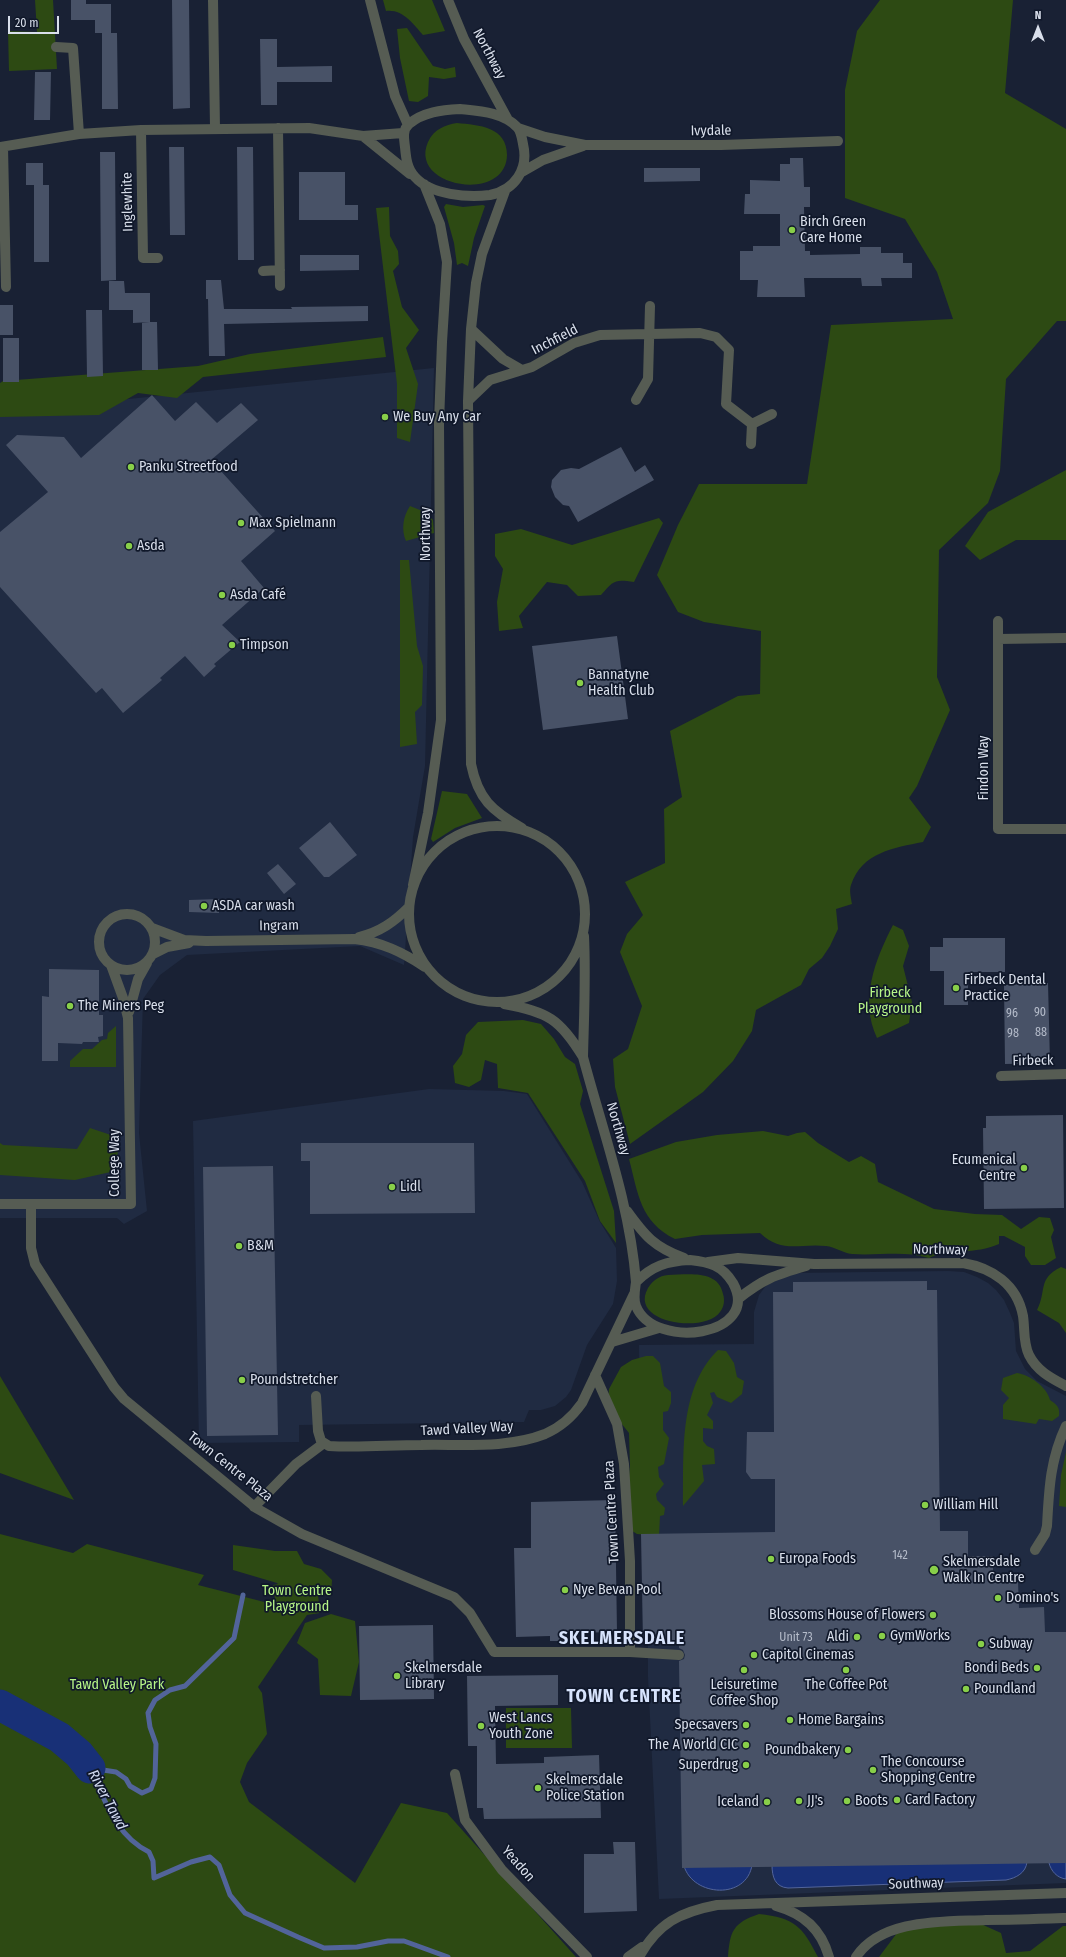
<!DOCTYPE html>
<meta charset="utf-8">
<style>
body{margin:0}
#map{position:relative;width:1066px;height:1957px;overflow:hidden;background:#192134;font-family:"Fira Sans Condensed",sans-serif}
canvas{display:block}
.north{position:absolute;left:1018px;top:8px;width:40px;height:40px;-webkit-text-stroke:3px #10182a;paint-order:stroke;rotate:0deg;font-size:11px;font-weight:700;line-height:16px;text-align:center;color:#d9dfeb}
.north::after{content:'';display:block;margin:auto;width:14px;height:18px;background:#d9dfeb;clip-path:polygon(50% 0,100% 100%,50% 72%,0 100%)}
.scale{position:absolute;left:8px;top:16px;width:51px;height:18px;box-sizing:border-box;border:2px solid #d9dfeb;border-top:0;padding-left:5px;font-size:12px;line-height:14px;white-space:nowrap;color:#d9dfeb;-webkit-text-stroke:3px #10182a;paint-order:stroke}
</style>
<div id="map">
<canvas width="1066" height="1957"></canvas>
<div class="north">N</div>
<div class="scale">20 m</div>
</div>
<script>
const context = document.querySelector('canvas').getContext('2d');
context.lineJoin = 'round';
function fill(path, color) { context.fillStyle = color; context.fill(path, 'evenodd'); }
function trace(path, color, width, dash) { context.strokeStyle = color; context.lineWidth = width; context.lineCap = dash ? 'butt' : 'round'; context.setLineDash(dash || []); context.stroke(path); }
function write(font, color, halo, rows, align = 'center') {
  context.font = font + ' "Fira Sans Condensed",sans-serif'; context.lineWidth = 3.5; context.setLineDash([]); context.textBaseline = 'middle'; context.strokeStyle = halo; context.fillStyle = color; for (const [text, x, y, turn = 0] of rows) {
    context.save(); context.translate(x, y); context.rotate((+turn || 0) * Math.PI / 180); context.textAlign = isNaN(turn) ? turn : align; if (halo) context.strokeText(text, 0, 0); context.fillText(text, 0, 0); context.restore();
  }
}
const built = new Path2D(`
 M434 368 425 766 413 837 404 965 360 946 187 955 160 975 143 999 139 1133 147 1211 124 1224 117 1218H0V412Z
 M429 1089 504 1091 527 1094 582 1182 600 1222 616 1248 617 1281 613 1304 587 1345 571 1390 566 1397 555 1406 541 1410H529L524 1422 299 1425V1442L199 1443 193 1121Z
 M948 1271 964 1272 977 1277 988 1283 996 1290 1004 1300 1010 1313 1014 1323 1016 1351 1025 1369 1037 1381 1066 1396V1883L659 1899 648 1677V1641H643L639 1345 754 1344V1312L759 1295 765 1287 774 1280 793 1273Z`);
const green = new Path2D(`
 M35 0H53L57 69 9 71 8 31 37 32Z
 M383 0H432L445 31 423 35C413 24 403 9 386 11Z
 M880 0H1013L1005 93 1066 129V321H1057L1006 379 1000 471 988 503 939 550 937 677 950 710 917 786 909 798 931 827 923 842C894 848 862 852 851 885 849 890 851 898 852 904L836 909 838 929 830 946 822 958 809 969 801 985 756 1010 752 1031 733 1061 703 1092 630 1144 615 1087 613 1059 628 1049 642 1006 620 952 627 934 643 915 625 882 665 863 664 809 682 797 670 731 738 696 760 694 761 631 704 622 678 612 657 575 678 525 699 484H807L831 325 953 319 937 272 905 219 845 198V90L857 31Z
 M407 28 433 66 445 69 455 67 456 77 444 79 429 77 428 96 418 102 409 101 400 58 397 29Z
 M457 123C479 125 507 127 507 155 506 204 408 187 428 142 434 129 445 125 457 123Z
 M446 204 463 207 483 205 485 206 474 238 468 266 462 263 457 265 454 243 444 207Z
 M389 207 390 236 398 251 399 264 393 271 402 307 419 330 406 348 418 384 410 442 397 438V384L376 208Z
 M383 337 386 357 203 377 177 398 138 393 99 415 0 417V383L3 381 198 366 250 354Z
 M1066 470V540H1016L980 560 965 546 988 512Z
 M410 506 425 512 433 520 434 533 406 541C401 530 403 516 410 506Z
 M659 518 663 523 634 582C615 579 614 580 601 595L578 596 567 585 547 582 519 616 523 628 499 631 497 602 503 569 495 556V534L521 529 572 545Z
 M400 560H409L417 646 423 666 422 705 415 712 417 744 400 747Z
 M442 791 467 794 482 818 455 828 433 842 431 839Z
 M893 925 903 930 909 946 903 966 912 1002 909 1023 877 1038C859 1000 875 960 893 925Z
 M523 1020 541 1024 554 1039 565 1057 575 1064 583 1091 580 1104 614 1211 616 1243 600 1221 585 1181 528 1093 498 1088 497 1064 485 1060 481 1080 469 1087 455 1083 453 1066 462 1054 466 1035 478 1022Z
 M116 1026V1067H70V1061L83 1049H92L102 1040 107 1039 108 1033Z
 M90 1128 120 1138 115 1171 75 1180 0 1175V1143L3 1145 77 1149Z
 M763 1131 788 1136 797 1133 805 1132 818 1143 849 1162 861 1156 875 1164 878 1182 934 1209 975 1214 1002 1215 1021 1229 1039 1217 1050 1218 1054 1230 1051 1237 1056 1258 1045 1265H1031L1025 1256V1247L1004 1236H999V1244C975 1255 950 1248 929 1258 904 1250 878 1256 852 1254 843 1253 835 1247 826 1246 799 1243 782 1254 760 1233L702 1235 675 1239C640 1222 638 1193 629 1159L676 1142 717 1135Z
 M1061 1267 1066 1269V1333L1059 1323 1037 1310C1047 1291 1037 1279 1061 1267Z
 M668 1275C687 1275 718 1269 723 1294 725 1300 724 1307 720 1312 705 1334 628 1323 648 1288 653 1280 659 1276 668 1275Z
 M718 1350 726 1351 734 1363 737 1377 744 1381 742 1394 731 1403 717 1397 714 1392 710 1393 713 1403 707 1415 713 1421V1429L703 1428V1441L707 1446 714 1449 715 1464 702 1465 704 1481 683 1506C684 1454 678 1389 718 1350Z
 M646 1356H653L660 1363 664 1386 671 1392V1403L668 1411 663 1412V1430L669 1438 664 1464 658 1467 659 1477 664 1484 656 1494 657 1500 665 1508 664 1515 660 1516 659 1536 637 1534 629 1529 625 1519 630 1466 629 1433 617 1418 608 1400 609 1389 621 1367 632 1360Z
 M1017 1373C1030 1375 1047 1387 1050 1400 1057 1405 1060 1407 1059 1416L1052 1421 1039 1419 1036 1424 1003 1419V1405L1009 1398 1001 1390 1003 1378Z
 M0 1376 74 1500 0 1473Z
 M1066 1452V1507L1059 1506 1061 1475Z
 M0 1534 73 1553 87 1544 204 1575 198 1585 276 1605 273 1585 278 1584 277 1583 233 1570V1545L275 1551H297L304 1564 321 1569 332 1580 331 1595H318L320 1613 307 1615 258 1687 262 1693 267 1734 247 1763 240 1782 249 1802 355 1883 401 1803 447 1813 576 1957H0Z
 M331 1614 355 1621 359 1662 351 1696 320 1695 318 1659 297 1643 305 1623Z
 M506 1708H571L572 1748H506Z
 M759 1914C795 1918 802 1926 818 1957H728C730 1931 733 1923 759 1914Z
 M933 1924H981L1001 1933 1006 1953 1030 1951 1063 1926H1066V1957H879L897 1933Z`);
const water = new Path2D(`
 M1027 1862C1026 1873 1016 1878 1006 1880L788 1888C775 1887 772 1877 772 1865Z
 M1066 1862V1879C1057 1878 1051 1871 1049 1863Z
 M752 1865C747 1900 693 1897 684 1866Z`);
const stream = new Path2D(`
 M90 1768C105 1800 115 1835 149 1852L153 1861 154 1878 191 1862 210 1857 219 1865 230 1895 245 1913 298 1937 324 1948 357 1947 388 1941H404L448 1957
 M90 1768 116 1772 126 1779 130 1786 142 1793 151 1789 155 1778 156 1744 150 1727 148 1713 155 1700 170 1690 185 1686 234 1638 243 1595`);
const river = new Path2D(`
 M0 1705 59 1737 79 1754 90 1768`);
const building = new Path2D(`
 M71 0H86V4H111V33H117L118 109H102V33H95V20H71Z
 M172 0H189L190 108 173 109Z
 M260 39H277V67L332 66V82H277V105H261Z
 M35 72H51L50 120H34Z
 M169 147H184L185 235H170Z
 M237 147H253L254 260H238Z
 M100 152H115L116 280 101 281Z
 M790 158H803L804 187H810V207H804L805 251H810V255L860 254V247H881V253H903V263H912V278H881L882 286H862L861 278H804L805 297H757L758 280H740V251H753V246H780V214H744L745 194H750V180L780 181V164H790Z
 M26 163H43V185H49V262H34V185H26Z
 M644 168H700V181L644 182Z
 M299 172H345V205H358V220H299Z
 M300 255H359V270L300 271Z
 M206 280H221L224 309H292L291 307 368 306V321L224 324 225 356H209L208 299H206Z
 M109 281H124L125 293H150V322L133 323V310H109Z
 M0 305H13V335H0Z
 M86 310H102L103 376 87 377Z
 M142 322H157L158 370H142Z
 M3 338H19V382H3Z
 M152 395 175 421 196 402 217 423 241 403 258 420 211 460 275 531 241 561 264 588 222 625 240 642 214 664 216 666 204 677 185 656 160 678 162 680 123 713 102 688 96 693 0 587V532L48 492 6 445 17 435 64 437 81 458Z
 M621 447 635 472 645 465 654 480 578 522 569 506 563 505 555 497 551 487 552 480 561 470 571 468 579 469Z
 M617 636 628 719 543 730 532 646Z
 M330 822 357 855 329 877H324L299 848Z
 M278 864 296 884 284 894 267 873Z
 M219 899V913L189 912V900Z
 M943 938H1005V972H968V1005H944V971H930V947H943Z
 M49 969 99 970V1015H103V1036L98 1037 99 1042H83L82 1044 58 1043V1061H42V996L49 997Z
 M1048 983 1050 1063 1005 1064 1004 985Z
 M1063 1115 1064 1208 984 1209 983 1128H986V1116Z
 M301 1143H474L475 1213 310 1214V1161H301Z
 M273 1166 278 1435 207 1436 203 1167Z
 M927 1281V1290H937L940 1531H968V1556H993V1582H1018L1019 1608 1044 1607 1045 1632H1066V1863L682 1868 679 1661 684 1659 685 1655 683 1650 679 1648V1640L643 1641 641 1534 775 1532V1479H751L746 1472 747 1432H774L773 1292H793V1282Z
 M615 1500 617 1632 566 1633V1641H550V1636L516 1637 514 1548H531V1502Z
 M433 1625 434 1699 360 1700 359 1626Z
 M558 1675V1705L495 1706 496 1764 544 1763V1757L599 1755 601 1818 484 1819 483 1808H477V1746H468L467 1676Z
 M613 1842H635L637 1911 584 1913V1854H614Z`);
const minor = new Path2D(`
 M213 0 215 128
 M370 0 395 96 408 125
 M448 0 464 39 508 120
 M56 47 73 48 79 134
 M460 109C479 111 503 112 517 127 521 131 522 138 523 144 529 169 515 190 490 195 468 198 431 195 415 177 407 169 406 158 405 147 404 139 402 130 409 124 423 112 442 110 460 109Z
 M278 128 280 286
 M518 128 545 137 585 145H721L838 141
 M141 130 143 258H158
 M363 136 410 174
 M0 147 79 134 141 130 309 128 363 136 403 133
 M3 147 6 287
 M522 172 543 160 583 146
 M505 191 482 254 476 283 471 329 468 401 471 764C478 799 492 811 522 828
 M263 271 280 270
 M471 329 503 359 522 370
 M636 400 648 379 650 306
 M468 401 490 380 532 367 574 343 600 335 700 333 716 337 729 350 726 404 752 424
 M751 444 752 424 772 414
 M998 621V639L1066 638
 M998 639V829H1066
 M409 914a88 88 0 1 1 176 0a88 88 0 1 1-176 0Z
 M413 885 428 813 441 720 439 423 442 342 447 262 440 224 424 184
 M99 942a28 28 0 1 1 56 0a28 28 0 1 1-56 0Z
 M152 928 184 940 206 941 354 939C382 942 402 952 425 967
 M359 937C380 932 394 922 409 907
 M153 954 167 947 189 943
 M504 1004C548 1012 560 1019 583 1057 603 1132 630 1205 636 1282
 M129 1012 138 979 147 963
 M583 1056C584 1016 586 976 584 936
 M1001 1076 1066 1074
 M0 1204H131L128 1018 123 998 111 965
 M31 1204V1248L35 1264 114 1387 124 1399 256 1508 302 1534 454 1597 470 1613 494 1652H630L679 1655
 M627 1211C645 1236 654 1247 684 1258
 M690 1260C709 1262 722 1265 733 1283 762 1336 654 1351 636 1306 633 1299 635 1290 636 1282 652 1266 667 1261 690 1260Z
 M708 1262 738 1258 814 1264 963 1263C992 1268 1017 1284 1023 1316 1025 1329 1023 1343 1029 1355 1037 1371 1051 1378 1066 1386
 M738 1299C763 1279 775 1275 806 1266
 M612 1342 659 1328
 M595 1375 617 1424 624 1464 630 1561V1652
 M316 1396 318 1431 321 1441 329 1446C359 1448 390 1445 421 1445 461 1444 507 1449 545 1434 561 1427 573 1416 582 1403L634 1294
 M254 1507 296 1464 324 1443
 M1035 1550 1045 1534 1047 1526C1049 1489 1050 1460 1066 1426
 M455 1774 465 1820 502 1870 587 1957
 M776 1906C804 1914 821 1929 829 1957
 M628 1957 642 1947
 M639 1957C658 1923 680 1912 717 1905L1066 1893
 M856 1957C882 1918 945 1922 986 1920 1013 1920 1039 1919 1066 1918`);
const markers = [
 [792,230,4,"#88cf49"],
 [385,417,4,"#88cf49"],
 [131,467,4,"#88cf49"],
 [241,523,4,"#88cf49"],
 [129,546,4,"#88cf49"],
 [222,595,4,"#88cf49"],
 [232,645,4,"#88cf49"],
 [580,683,4,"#88cf49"],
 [204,906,4,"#88cf49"],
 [956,988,4,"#88cf49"],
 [70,1006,4,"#88cf49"],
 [1024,1168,4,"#88cf49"],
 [392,1187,4,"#88cf49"],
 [239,1246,4,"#88cf49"],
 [242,1380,4,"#88cf49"],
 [925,1505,4,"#88cf49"],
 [771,1559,4,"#88cf49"],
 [934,1570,5,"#88cf49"],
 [565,1590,4,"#88cf49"],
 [998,1598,4,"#88cf49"],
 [933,1615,4,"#88cf49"],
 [882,1636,4,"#88cf49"],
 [857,1637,4,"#88cf49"],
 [981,1644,4,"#88cf49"],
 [754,1655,4,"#88cf49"],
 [1037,1668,4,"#88cf49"],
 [744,1670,4,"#88cf49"],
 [846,1670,4,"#88cf49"],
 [397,1676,4,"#88cf49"],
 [966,1689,4,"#88cf49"],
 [790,1720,4,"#88cf49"],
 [746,1725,4,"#88cf49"],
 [481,1726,4,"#88cf49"],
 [746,1745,4,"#88cf49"],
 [848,1750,4,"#88cf49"],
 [746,1765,4,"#88cf49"],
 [873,1770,4,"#88cf49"],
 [538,1788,4,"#88cf49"],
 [897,1800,4,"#88cf49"],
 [799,1801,4,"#88cf49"],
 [847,1801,4,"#88cf49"],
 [767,1802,4,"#88cf49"]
];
const numberNames = [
 ["90",1040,1013],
 ["96",1012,1014],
 ["88",1041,1033],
 ["98",1013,1034],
 ["142",900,1556],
 ["Unit 73",796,1638]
];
const streetNames = [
 ["Northway",489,54,62],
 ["Ivydale",711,131,-1],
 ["Inglewhite",128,202,-91],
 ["Inchfield",555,340,-27],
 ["Northway",426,534,-90],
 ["Findon Way",984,768,-90],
 ["Ingram",279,926,-1],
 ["Firbeck",1033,1061,-1],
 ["Northway",618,1129,74],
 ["College Way",115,1163,-90],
 ["Northway",940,1250,1],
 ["Tawd Valley Way",467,1429,-3],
 ["Town Centre Plaza",230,1467,38],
 ["Town Centre Plaza",612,1512,-93],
 ["Yeadon",518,1864,49],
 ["Southway",916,1884,-2]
];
const poiNames = [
 ["Birch Green",800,222],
 ["Care Home",800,238],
 ["We Buy Any Car",393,417],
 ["Panku Streetfood",139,467],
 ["Max Spielmann",249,523],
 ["Asda",137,546],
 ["Asda Café",230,595],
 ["Timpson",240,645],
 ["Bannatyne",588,675],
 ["Health Club",588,691],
 ["ASDA car wash",212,906],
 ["Firbeck Dental",964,980],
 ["Practice",964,996],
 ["The Miners Peg",78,1006],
 ["Ecumenical",1016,1160,"right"],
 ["Centre",1016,1176,"right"],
 ["Lidl",400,1187],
 ["B&M",247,1246],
 ["Poundstretcher",250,1380],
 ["William Hill",933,1505],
 ["Europa Foods",779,1559],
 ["Skelmersdale",943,1562],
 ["Walk In Centre",943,1578],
 ["Nye Bevan Pool",573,1590],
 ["Domino's",1006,1598],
 ["Blossoms House of Flowers",925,1615,"right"],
 ["GymWorks",890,1636],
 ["Aldi",849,1637,"right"],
 ["Subway",989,1644],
 ["Capitol Cinemas",762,1655],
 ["Skelmersdale",405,1668],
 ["Library",405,1684],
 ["Bondi Beds",1029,1668,"right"],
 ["Leisuretime",744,1685,"center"],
 ["Coffee Shop",744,1701,"center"],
 ["The Coffee Pot",846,1685,"center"],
 ["Poundland",974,1689],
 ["West Lancs",489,1718],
 ["Youth Zone",489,1734],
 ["Home Bargains",798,1720],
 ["Specsavers",738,1725,"right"],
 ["The A World CIC",738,1745,"right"],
 ["Poundbakery",840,1750,"right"],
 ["The Concourse",881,1762],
 ["Shopping Centre",881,1778],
 ["Superdrug",738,1765,"right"],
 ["Skelmersdale",546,1780],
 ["Police Station",546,1796],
 ["Card Factory",905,1800],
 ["JJ's",807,1801],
 ["Boots",855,1801],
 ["Iceland",759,1802,"right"]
];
const parkNames = [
 ["Firbeck",890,993],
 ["Playground",890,1009],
 ["Town Centre",297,1591],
 ["Playground",297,1607],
 ["Tawd Valley Park",117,1685]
];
const waterNames = [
 ["River Tawd",107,1800,62]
];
const districtNames = [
 ["SKELMERSDALE",622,1639],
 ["TOWN CENTRE",624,1697]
];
fill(built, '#202b42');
fill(green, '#2d4a13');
fill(water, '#183077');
trace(water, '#52649a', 1);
trace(stream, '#52649a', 5);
trace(river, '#183077', 31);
fill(building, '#485267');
trace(minor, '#565c53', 10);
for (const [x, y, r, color] of markers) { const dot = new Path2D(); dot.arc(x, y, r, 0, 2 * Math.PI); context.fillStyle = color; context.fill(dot); trace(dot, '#10182a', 1.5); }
write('12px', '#b5bcca', null, numberNames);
write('14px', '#d9dfeb', '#10182a', streetNames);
write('14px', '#d9dfeb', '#10182a', poiNames, 'left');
write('14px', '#b6f587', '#10182a', parkNames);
write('italic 15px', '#d1daf0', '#10182a', waterNames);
context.letterSpacing = '1px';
write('bold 18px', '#d7e3fc', '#10182a', districtNames);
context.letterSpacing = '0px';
</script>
